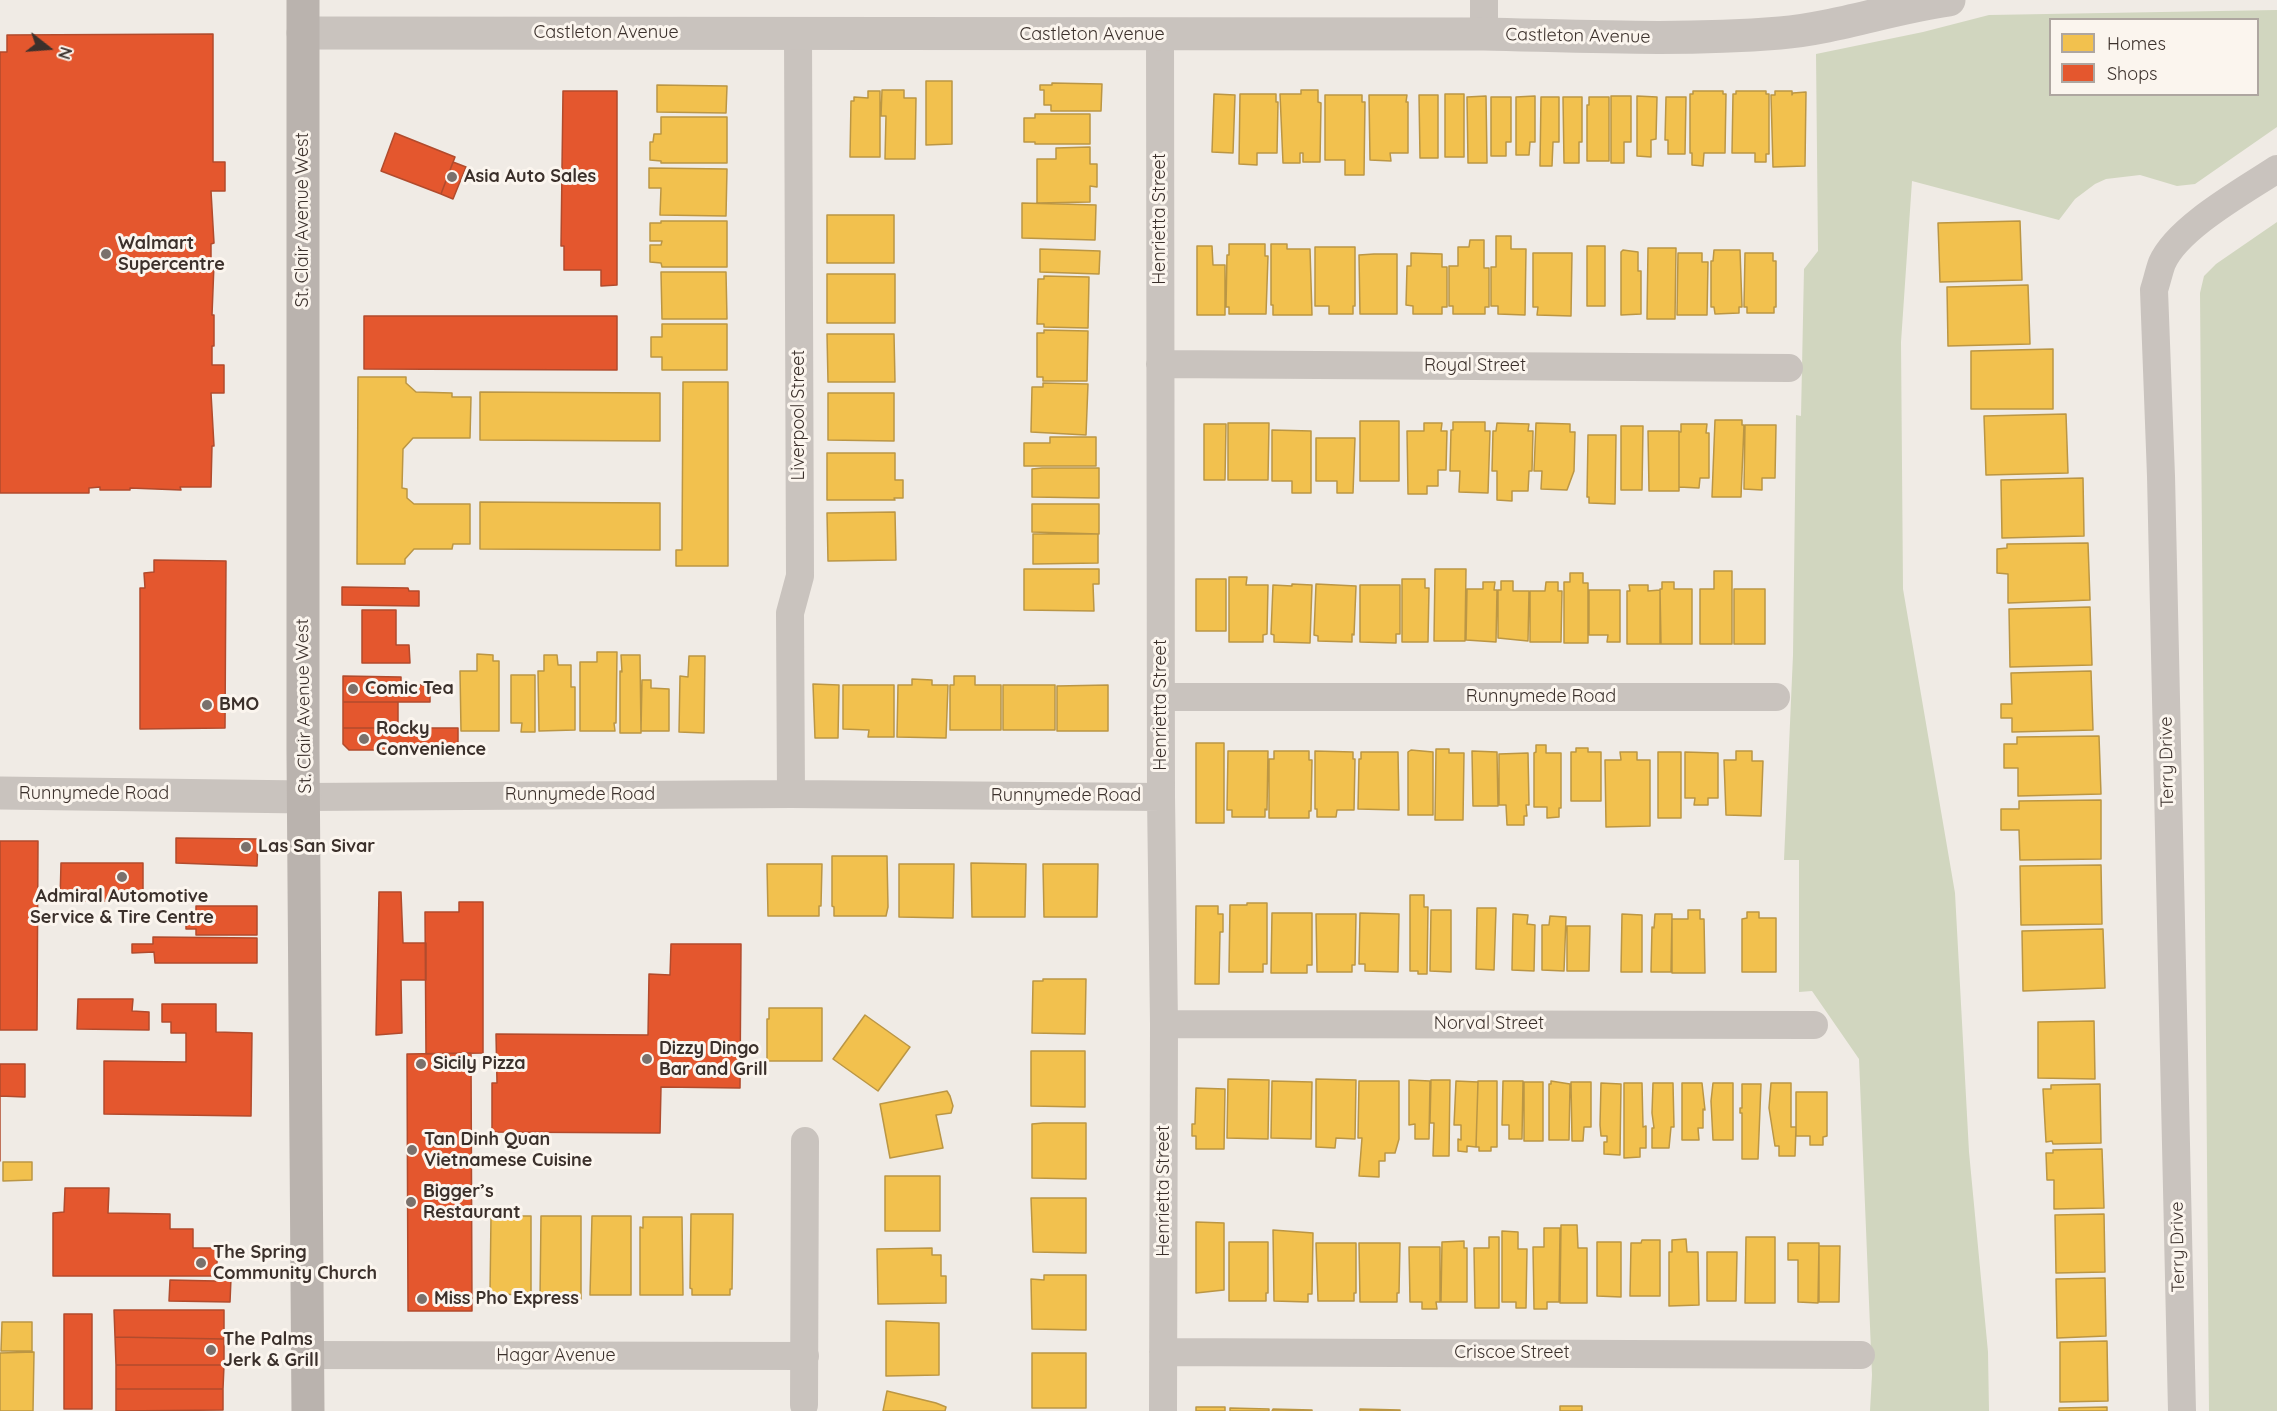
<!DOCTYPE html>
<meta charset="utf-8">
<style>
body{margin:0}
#map{position:relative;width:2277px;height:1411px;overflow:hidden;background:#f0ebe5;font-family:Quicksand,sans-serif}
canvas{display:block}
.legend{position:absolute;left:2049px;top:18px;width:210px;height:78px;box-sizing:border-box;background:#fbf5ee;border:2px solid #aea6a0;margin:0;padding:8px 10px;list-style:none;font-size:18px;color:#3b302b}
.legend li{display:flex;align-items:center;gap:12px;height:30px}
.legend b{width:30px;border:2px solid #aea6a0}
.north{position:absolute;left:18px;top:18px;width:60px;height:60px;-webkit-text-stroke:4px #fbf5ee;paint-order:stroke;rotate:107deg;font-size:16px;font-weight:700;line-height:24px;text-align:center;color:#3b302b}
.north::after{content:'';display:block;margin:auto;width:21px;height:27px;background:#3b302b;clip-path:polygon(50% 0,100% 100%,50% 72%,0 100%)}
</style>
<div id="map">
<canvas width="2277" height="1411"></canvas>
<ul class="legend">
<li><b style="height:16px;background:#f2c14e"></b>Homes</li>
<li><b style="height:16px;background:#e4572e"></b>Shops</li>
</ul>
<div class="north">N</div>
</div>
<script>
const context = document.querySelector('canvas').getContext('2d');
context.lineJoin = 'round';
function fill(path, color) { context.fillStyle = color; context.fill(path, 'evenodd'); }
function trace(path, color, width, dash) { context.strokeStyle = color; context.lineWidth = width; context.lineCap = dash ? 'butt' : 'round'; context.setLineDash(dash || []); context.stroke(path); }
function write(font, color, halo, rows, align = 'center') {
  context.font = font + ' Quicksand,sans-serif'; context.lineWidth = 6; context.setLineDash([]); context.textBaseline = 'middle'; context.strokeStyle = halo; context.fillStyle = color; for (const [text, x, y, turn = 0] of rows) {
    context.save(); context.translate(x, y); context.rotate((+turn || 0) * Math.PI / 180); context.textAlign = isNaN(turn) ? turn : align; if (halo) context.strokeText(text, 0, 0); context.fillText(text, 0, 0); context.restore();
  }
}
const green = new Path2D(`
 M2277 10V127L2195 184 2177 186 2140 175 2106 179 2095 184 2075 199 2059 220 1912 181 1901 342 1903 589 1955 893 1969 1152 1988 1352 1989 1411H1870L1872 1375 1859 1059 1812 991 1799 992V860H1784L1793 655 1796 415 1801 416 1804 269 1818 251 1816 54 1923 32 1989 15ZM2050 20H2258V94H2050Z
 M2277 222V1411H2209L2200 293 2204 276 2216 264Z`);
const homes = new Path2D(`
 M926 81H952V144L926 145Z
 M1052 83 1102 84 1101 111H1051V105H1044V90H1040V85H1052Z
 M657 85 727 86 726 113 657 112Z
 M882 90H904V98H916L915 159H885L886 116H881Z
 M1301 90H1318V102L1321 103 1320 162H1303V153H1300V163H1283L1280 94H1301Z
 M868 91H880V157H850L851 101H854V97L868 98Z
 M1693 91H1723V94H1726L1725 153H1704L1703 166 1692 165V153H1690V94H1693Z
 M1736 91H1766V94H1769V154H1766V162H1755V153H1732L1733 94H1736Z
 M1775 91H1792V95L1793 93 1806 92 1805 166 1773 167 1771 95H1775Z
 M1214 94 1235 95 1233 153 1212 152Z
 M1240 94H1276V102H1278L1277 153H1257V165L1239 164Z
 M1445 94H1464V157H1445Z
 M1325 95H1362V102H1365L1364 175H1345V160H1325Z
 M1369 95H1407L1406 102H1408V153H1390L1391 161 1370 160Z
 M1419 95H1438V158H1420Z
 M1486 96 1487 163H1468L1467 97Z
 M1535 96V142H1530L1529 155H1516V97Z
 M1611 96H1631V142H1624V163H1611Z
 M1637 96 1657 97 1656 139 1651 140V157L1637 156Z
 M1491 97H1511V142H1506V156H1491Z
 M1541 97H1559V142H1553L1552 166H1540Z
 M1563 97H1582V142H1579V163H1564Z
 M1589 97H1609V161H1587V105H1589Z
 M1666 97H1686L1685 154H1668V140H1665Z
 M1035 114H1090V144H1035V142H1024V118H1035Z
 M661 117H727V163H661V161L650 160V142H653L654 134H661Z
 M1090 147V164H1097V187L1090 186V202L1037 203V159H1056V148Z
 M649 168 727 169 726 216 660 215 661 188H649Z
 M1022 203 1096 205 1095 240 1022 238Z
 M827 215H894V263H827Z
 M661 221H727V267H662L661 263 650 262V245H661L662 241H650V223H661Z
 M2020 221 2022 280 1940 282 1938 223Z
 M1496 236H1511V249H1526L1525 315 1498 314V306H1491V267H1496Z
 M1470 240H1484V268H1489V307H1485V314H1453V306H1449V266H1458V247H1469Z
 M1229 244H1265V256H1268L1266 314H1229V307H1226L1227 255H1229Z
 M1271 244H1287V249H1310L1312 315H1273V305H1271Z
 M1197 246H1212L1213 265H1225V315H1197Z
 M1587 246H1605V306H1587Z
 M1315 247H1355V306H1353V314H1329V306H1315Z
 M1648 248H1676L1675 319H1647Z
 M1040 249 1100 251 1099 274 1040 272Z
 M1623 250 1638 252V271H1641V314L1621 315V252Z
 M1714 250H1740L1742 307H1739V313L1715 314 1714 307H1711V261H1713Z
 M1411 253 1442 254V267H1447V307H1442V314H1413V306L1406 305 1407 266H1411Z
 M1533 253H1572L1571 316 1537 315 1538 307H1533Z
 M1678 253H1702V262H1708L1707 315H1677Z
 M1745 253H1773V261H1776V307H1774V313H1747V307H1744Z
 M1374 254H1397V314H1360L1359 255Z
 M661 272H726L727 319H662Z
 M827 274H895V323H827Z
 M1044 276 1089 277 1088 328 1044 327V324H1037L1038 279H1044Z
 M2028 285 2030 344 1948 346 1947 287Z
 M662 324H727V370H662V357H651V337H662Z
 M1044 330 1088 331 1087 381H1043V377H1037V333H1044Z
 M827 334H894L895 382H828Z
 M2053 349V409H1971V351Z
 M358 377H406V383L416 392 452 393V397H471L470 438H413L403 449 402 488 407 489V498L414 504H470V544H453L452 549H414L405 559V564H357Z
 M683 382H728V566H676V550H682Z
 M1043 383 1088 384 1086 435 1031 432 1032 387H1043Z
 M480 392 660 393V441L480 440Z
 M828 393H894V441L828 440Z
 M2066 414 2068 473 1986 475 1984 416Z
 M1715 420H1742V425H1744L1741 497H1712Z
 M1360 421H1399V481H1360Z
 M1453 422H1485V431H1490L1488 493 1459 492 1460 471H1450L1451 430H1453Z
 M1228 423H1269L1268 480H1228Z
 M1424 423H1442L1441 431H1447L1446 470H1438V486H1427V494H1408L1407 431H1424Z
 M1497 423 1529 424 1528 431H1533L1532 471H1529L1528 491H1512V501L1497 500V471H1492L1493 431H1496Z
 M1536 423 1570 424V432H1575L1574 471 1567 490 1541 489 1542 471H1534Z
 M1204 424H1226L1225 480H1204Z
 M1681 424H1707L1706 433H1709V478H1700L1699 488 1679 487V432H1681Z
 M1745 425H1776L1775 478H1762V490L1744 489Z
 M1621 426H1643L1642 490H1621Z
 M1272 430 1311 431V493H1292V481H1272Z
 M1648 431H1679V491H1649Z
 M1588 435H1616L1615 504 1589 503V497H1587Z
 M1050 437H1096V466H1024V443H1050Z
 M1316 438H1355L1353 493H1337V481H1316Z
 M827 453H895V480H903V498H894L895 500H827Z
 M1042 468H1099V498L1032 497V469Z
 M2083 478 2084 536 2002 538 2001 480Z
 M480 502 660 503V550L480 549Z
 M1032 504H1099V534L1032 532Z
 M895 512 896 560 828 561 827 513Z
 M1033 534H1098V563L1033 564Z
 M2088 543 2090 600 2008 603V574L1997 573V549L2007 548V544Z
 M1024 569H1099V584H1093L1094 611 1024 610Z
 M1435 569H1466L1465 641H1434Z
 M1714 571H1732V644H1700V589H1714Z
 M1570 573H1583V583H1588V643H1564V582H1570Z
 M1229 577H1247L1246 585H1268L1267 634 1263 635V642H1229Z
 M1196 579H1226V631H1196Z
 M1402 579H1425V588H1429L1428 642H1402Z
 M1501 581H1513V591H1529L1528 641 1498 638V590H1501Z
 M1483 582H1495L1494 590H1497L1496 642 1466 640 1467 589H1483Z
 M1546 582H1558V591H1562L1561 642H1530V591H1545Z
 M1662 582H1674V589H1692V644H1661L1660 589H1662Z
 M1292 584 1312 585 1310 643 1274 642V635L1271 634 1273 585 1292 586Z
 M1316 584 1356 586 1354 635 1352 634V642L1318 641V636L1314 635Z
 M1360 585H1400V634H1396V643L1360 642Z
 M1629 585H1648V591L1660 590V644H1627V591H1630Z
 M1734 589H1765V644H1734Z
 M1589 590H1620V642H1607L1608 635H1589Z
 M2090 607 2092 665 2010 667 2009 609Z
 M597 652H617L616 723H614L615 731H580V662H597Z
 M477 654 493 655V661H499V731H461L460 671H477Z
 M544 655H557L558 665H571V687H575V730L539 731 538 671H544Z
 M621 655H640L641 733H620V671L622 672Z
 M689 656H705L704 733 679 732 680 676 688 677Z
 M2091 671 2093 730 2012 732V718H2001V704H2012L2011 673Z
 M511 675H535V732H521L522 723H511Z
 M954 676H975V685H1001V730H950V685H954Z
 M912 679 932 680V685H948L946 738 897 737 898 685H912Z
 M642 680H651V688L669 689V731H641Z
 M813 684 839 685 838 738H815Z
 M843 685H894V737H868L869 730 843 729Z
 M1003 685H1055V730H1003Z
 M1108 685V731H1057V686Z
 M2099 736 2101 794 2018 796V768H2004V744H2017V737Z
 M1196 743H1224V823H1196Z
 M1536 745H1546V753H1561V808H1559V817L1547 818V807H1534V753L1536 752Z
 M1576 748H1588V752H1601V801H1571V752H1576Z
 M1436 749H1449V753H1464L1463 820H1435Z
 M1411 750 1433 752V815H1408V752Z
 M1228 751H1268L1267 810 1265 809V817H1232V810H1227Z
 M1274 751H1309V760H1312L1311 811H1309V818H1269V759H1274Z
 M1315 751 1353 752V759H1355L1354 810H1337L1336 817H1317V809H1315Z
 M1472 751 1497 752 1498 806H1473Z
 M1736 751H1752V761H1763L1761 816 1726 815 1724 760H1736Z
 M1361 752H1398L1399 810 1358 809 1359 759H1361Z
 M1620 752H1637V760H1650V826L1606 827 1605 760H1621Z
 M1658 752H1681V818H1658Z
 M1685 752 1718 753V798H1708V805H1694L1695 798H1685Z
 M1528 753 1529 805H1526L1527 816H1524V825H1507L1506 805H1499V754Z
 M2101 800V859L2020 860 2019 830H2001V809H2019V801Z
 M832 856H887L888 907 886 916H834V907L832 906Z
 M971 863 1026 864 1025 917H972Z
 M767 864H822L821 906H819V916H768Z
 M899 864H954L953 918 899 917Z
 M1043 864H1098L1097 917H1044Z
 M2101 865 2102 924 2021 925 2020 866Z
 M1410 895H1424V907H1428L1427 974H1418V971H1410Z
 M1247 903H1267V964H1263V972H1229L1230 905H1247Z
 M1196 906H1218V914H1223V932H1220L1219 984H1195Z
 M1477 908H1496L1494 970 1476 969Z
 M1431 910H1451V972L1430 971Z
 M1688 910H1700V919H1704L1705 973H1672V919H1688Z
 M1747 912H1759V918H1776V972H1742V919L1747 918Z
 M1272 913H1312V965H1307V973H1271Z
 M1360 913 1399 914 1398 972 1365 971V964H1359Z
 M1316 914H1356L1355 965H1352V972H1317Z
 M1513 914 1528 915 1527 924 1535 925 1534 971 1512 970Z
 M1622 914 1642 915V972H1621Z
 M1655 914H1672L1671 972H1651L1652 927 1654 928Z
 M1550 916 1566 917 1564 971 1542 970V925H1549Z
 M1567 926H1590L1589 971H1567Z
 M2103 929 2105 988 2023 991 2022 931Z
 M1043 979H1086L1085 1034 1032 1033 1033 981H1043Z
 M769 1008H822V1061H767V1019H769Z
 M865 1015 910 1047 878 1091 833 1059Z
 M2094 1021 2095 1079 2038 1078V1022Z
 M1031 1051H1085V1107L1031 1106Z
 M1228 1079 1269 1080 1268 1139 1227 1138Z
 M1316 1079 1356 1080 1355 1139 1336 1138 1335 1148 1316 1147Z
 M1409 1080 1430 1081 1429 1139H1415V1124L1409 1125Z
 M1431 1080H1450L1449 1156H1433L1434 1123H1430Z
 M1272 1081 1312 1082 1311 1139 1271 1138Z
 M1359 1081H1399V1139L1395 1153H1385V1161H1379V1177L1359 1176 1362 1138H1358Z
 M1456 1081 1478 1082 1476 1147 1467 1146V1152L1458 1151V1139L1461 1140V1125H1454Z
 M1478 1081H1497V1147H1491V1151H1479V1147H1476Z
 M1503 1081H1523L1522 1139H1509V1125H1502Z
 M1551 1081 1570 1084 1569 1140H1549V1084H1551Z
 M1524 1082H1543V1141H1524Z
 M1571 1082H1591V1127H1584L1583 1141H1572Z
 M1601 1083 1621 1084 1620 1155 1604 1154V1142H1607V1136H1601L1600 1125Z
 M1624 1083H1642L1643 1127 1646 1126V1148H1640V1157L1624 1158Z
 M1653 1083H1673L1674 1127H1671L1669 1148H1652V1128H1654L1652 1113Z
 M1682 1083H1702L1705 1110 1703 1109V1128H1698L1699 1140H1682Z
 M1713 1083H1733V1140H1713L1711 1101Z
 M1771 1083H1791V1127H1796L1795 1156H1779V1146H1775L1769 1108Z
 M1742 1084H1761L1758 1159H1742V1113H1740V1108H1742Z
 M2100 1084 2101 1143 2053 1144 2052 1141 2046 1142 2043 1089H2051V1085Z
 M1196 1088 1225 1089 1224 1149H1196V1136H1192V1124H1195Z
 M947 1091 950 1096 953 1106 951 1113 936 1115 943 1148 890 1158 880 1104Z
 M1796 1092H1827V1136L1823 1137V1145H1810V1136H1796Z
 M1043 1123H1086V1179L1032 1178V1124Z
 M2102 1149 2104 1208 2054 1209V1180H2047L2046 1153H2053V1150Z
 M3 1162H32V1180L3 1181Z
 M885 1176H940V1231H885Z
 M1031 1198H1086V1253L1033 1252Z
 M691 1214H733L732 1289H730V1295H692V1289L690 1288Z
 M2104 1214 2105 1272 2056 1273 2055 1215Z
 M491 1216H531V1295L490 1294Z
 M541 1216H581V1299H540Z
 M592 1216H631V1295H590Z
 M643 1217H682L683 1295H640V1227L643 1228Z
 M1196 1222 1224 1223V1290L1196 1293Z
 M1561 1225H1577L1578 1248H1587V1303H1560Z
 M1544 1228H1560L1559 1302H1547V1309H1534L1533 1247H1544Z
 M1273 1230 1313 1233 1312 1294H1308V1302L1274 1301Z
 M1502 1231 1518 1232V1249H1527L1526 1308H1516V1302H1502Z
 M1489 1237H1499V1308H1475L1474 1248H1489Z
 M1746 1237H1775V1303H1745Z
 M1686 1239 1687 1252H1698L1699 1305 1669 1306V1252H1672V1240Z
 M1642 1240H1660V1296H1630L1631 1243H1641Z
 M1464 1241V1248H1467V1302H1441L1442 1242Z
 M1229 1242H1268V1293H1266V1301H1229Z
 M1597 1242H1621V1297L1597 1296Z
 M1316 1243H1356V1293H1354V1301H1318Z
 M1359 1243H1400L1399 1293H1397V1302H1360Z
 M1788 1243H1819L1818 1303 1798 1302V1260H1788Z
 M1819 1246H1840L1839 1302H1819Z
 M1409 1247H1440V1302H1436L1437 1309H1422V1302H1410Z
 M932 1248V1255H941V1276H946V1303L878 1304 877 1249Z
 M1707 1252H1737L1736 1301H1707Z
 M1044 1275H1086V1330L1032 1329 1031 1279 1044 1280Z
 M2105 1278 2106 1336 2057 1338 2056 1279Z
 M886 1321 939 1323V1375L886 1376Z
 M2 1322H32V1351H1Z
 M2107 1341 2108 1401 2060 1402V1342Z
 M34 1352 33 1411H0V1353Z
 M1032 1353H1086V1408H1032Z
 M887 1391 936 1403 946 1407 945 1411H883Z
 M1560 1406H1582V1411H1560Z
 M1196 1407H1225V1411H1196Z
 M2107 1407V1411H2059V1408Z
 M1230 1408 1269 1409V1411H1230Z
 M1273 1409 1312 1410V1411H1272Z
 M1360 1409 1400 1410V1411H1360Z`);
const shops = new Path2D(`
 M213 34V162H225V191H211L214 243 211 244V264H214L212 315H214V346H212V365H224V393H211L214 446H212L211 487H180L181 490 130 488V490H100V487L89 488V493H0V52H7V35Z
 M563 91H617V285L601 286V270H564V246H561Z
 M395 133 455 157 441 194 381 171Z
 M453 162 466 167 453 199 441 194Z
 M364 316H617V370L364 369Z
 M154 560 226 561 225 728 140 729V588H145L144 573 154 572Z
 M342 587 408 588 409 591H419V606L342 605Z
 M362 610H396V645H409L410 663H362Z
 M343 676 401 677V685H430V702H343Z
 M343 702H398V728H343Z
 M343 728H458V750H349L343 744Z
 M176 838 258 839 257 866 176 863Z
 M0 841H38L37 1030H0Z
 M61 863H143V901H60Z
 M379 892H401L403 943H426V980H401L402 1033 376 1035Z
 M459 902H483V1053L426 1054 425 912H459Z
 M196 906H257V935H196V929H186V921H196Z
 M153 937 257 938V963H155L154 952 132 953V944H153Z
 M671 944H741L740 1088 661 1087 660 1133 492 1132V1083H497L496 1034 648 1035 649 974 670 975Z
 M78 999H133L132 1011 149 1012V1030L77 1029Z
 M162 1004H216V1032L252 1033 251 1116 104 1114V1061L186 1062V1033H171V1022H162Z
 M471 1053 472 1311H408L407 1054Z
 M0 1064H25V1097L0 1096V1161Z
 M65 1188H109L108 1213 170 1214V1229H193V1248H217V1276H53V1213L64 1212Z
 M216 1278H231L230 1302 169 1301 170 1280 216 1281Z
 M114 1310H224V1339L115 1337Z
 M64 1314H92V1409H64Z
 M115 1337 224 1339V1365H116Z
 M116 1365H224L223 1389H116Z
 M116 1389H223V1410L116 1411Z`);
const minor = new Path2D(`
 M1484 0V34
 M1160 34 1161 797 1164 1024 1163 1411
 M1160 364 1789 368
 M1162 697H1776
 M791 794 790 613 800 576 798 34
 M305 797 791 794 1161 797
 M1164 1024 1814 1025
 M1163 1352 1861 1355
 M308 1355 805 1356
 M804 1405 805 1141
 M2182 1411 2161 476 2154 290C2157 281 2159 271 2162 263 2178 227 2244 191 2277 169`);
const tertiary = new Path2D(`
 M303 33 1484 34C1582 36 1681 41 1780 33 1837 28 1892 8 1949 0
 M0 793 305 797`);
const secondary = new Path2D(`
 M303 0V750L308 1411`);
const markers = [
 [452,177,6,"#7a716c"],
 [106,254,6,"#7a716c"],
 [353,689,6,"#7a716c"],
 [207,705,6,"#7a716c"],
 [364,739,6,"#7a716c"],
 [246,847,6,"#7a716c"],
 [122,877,6,"#7a716c"],
 [647,1059,6,"#7a716c"],
 [421,1064,6,"#7a716c"],
 [412,1150,6,"#7a716c"],
 [411,1202,6,"#7a716c"],
 [201,1263,6,"#7a716c"],
 [422,1299,6,"#7a716c"],
 [211,1350,6,"#7a716c"]
];
const streetNames = [
 ["Castleton Avenue",606,33],
 ["Castleton Avenue",1092,35],
 ["Castleton Avenue",1578,36,1],
 ["Henrietta Street",1160,219,-90],
 ["St. Clair Avenue West",303,220,-90],
 ["Royal Street",1475,366],
 ["Liverpool Street",799,415,-90],
 ["Runnymede Road",1541,697],
 ["Henrietta Street",1161,705,-90],
 ["St. Clair Avenue West",304,706,-91],
 ["Terry Drive",2167,762,-91],
 ["Runnymede Road",94,794],
 ["Runnymede Road",580,795],
 ["Runnymede Road",1066,796],
 ["Norval Street",1489,1024],
 ["Henrietta Street",1164,1191,-90],
 ["Terry Drive",2178,1247,-91],
 ["Criscoe Street",1512,1353],
 ["Hagar Avenue",556,1356]
];
const poiNames = [
 ["Asia Auto Sales",464,177],
 ["Walmart",118,244],
 ["Supercentre",118,265],
 ["Comic Tea",365,689],
 ["BMO",219,705],
 ["Rocky",376,729],
 ["Convenience",376,750],
 ["Las San Sivar",258,847],
 ["Admiral Automotive",122,897,"center"],
 ["Service & Tire Centre",122,918,"center"],
 ["Dizzy Dingo",659,1049],
 ["Bar and Grill",659,1070],
 ["Sicily Pizza",433,1064],
 ["Tan Dinh Quan",424,1140],
 ["Vietnamese Cuisine",424,1161],
 ["Bigger’s",423,1192],
 ["Restaurant",423,1213],
 ["The Spring",213,1253],
 ["Community Church",213,1274],
 ["Miss Pho Express",434,1299],
 ["The Palms",223,1340],
 ["Jerk & Grill",223,1361]
];
fill(green, '#d1d6bf');
fill(homes, '#f2c14e');
trace(homes, '#bb9644', 1.5);
fill(shops, '#e4572e');
trace(shops, '#b14b2d', 1.5);
trace(minor, '#c9c3be', 28);
trace(tertiary, '#c9c3be', 33);
trace(secondary, '#bab3ae', 33);
for (const [x, y, r, color] of markers) { const dot = new Path2D(); dot.arc(x, y, r, 0, 2 * Math.PI); context.fillStyle = color; context.fill(dot); trace(dot, '#fbf5ee', 2); }
write('18px', '#3b302b', '#fbf5ee', streetNames);
write('bold 18px', '#3b302b', '#fbf5ee', poiNames, 'left');
</script>
